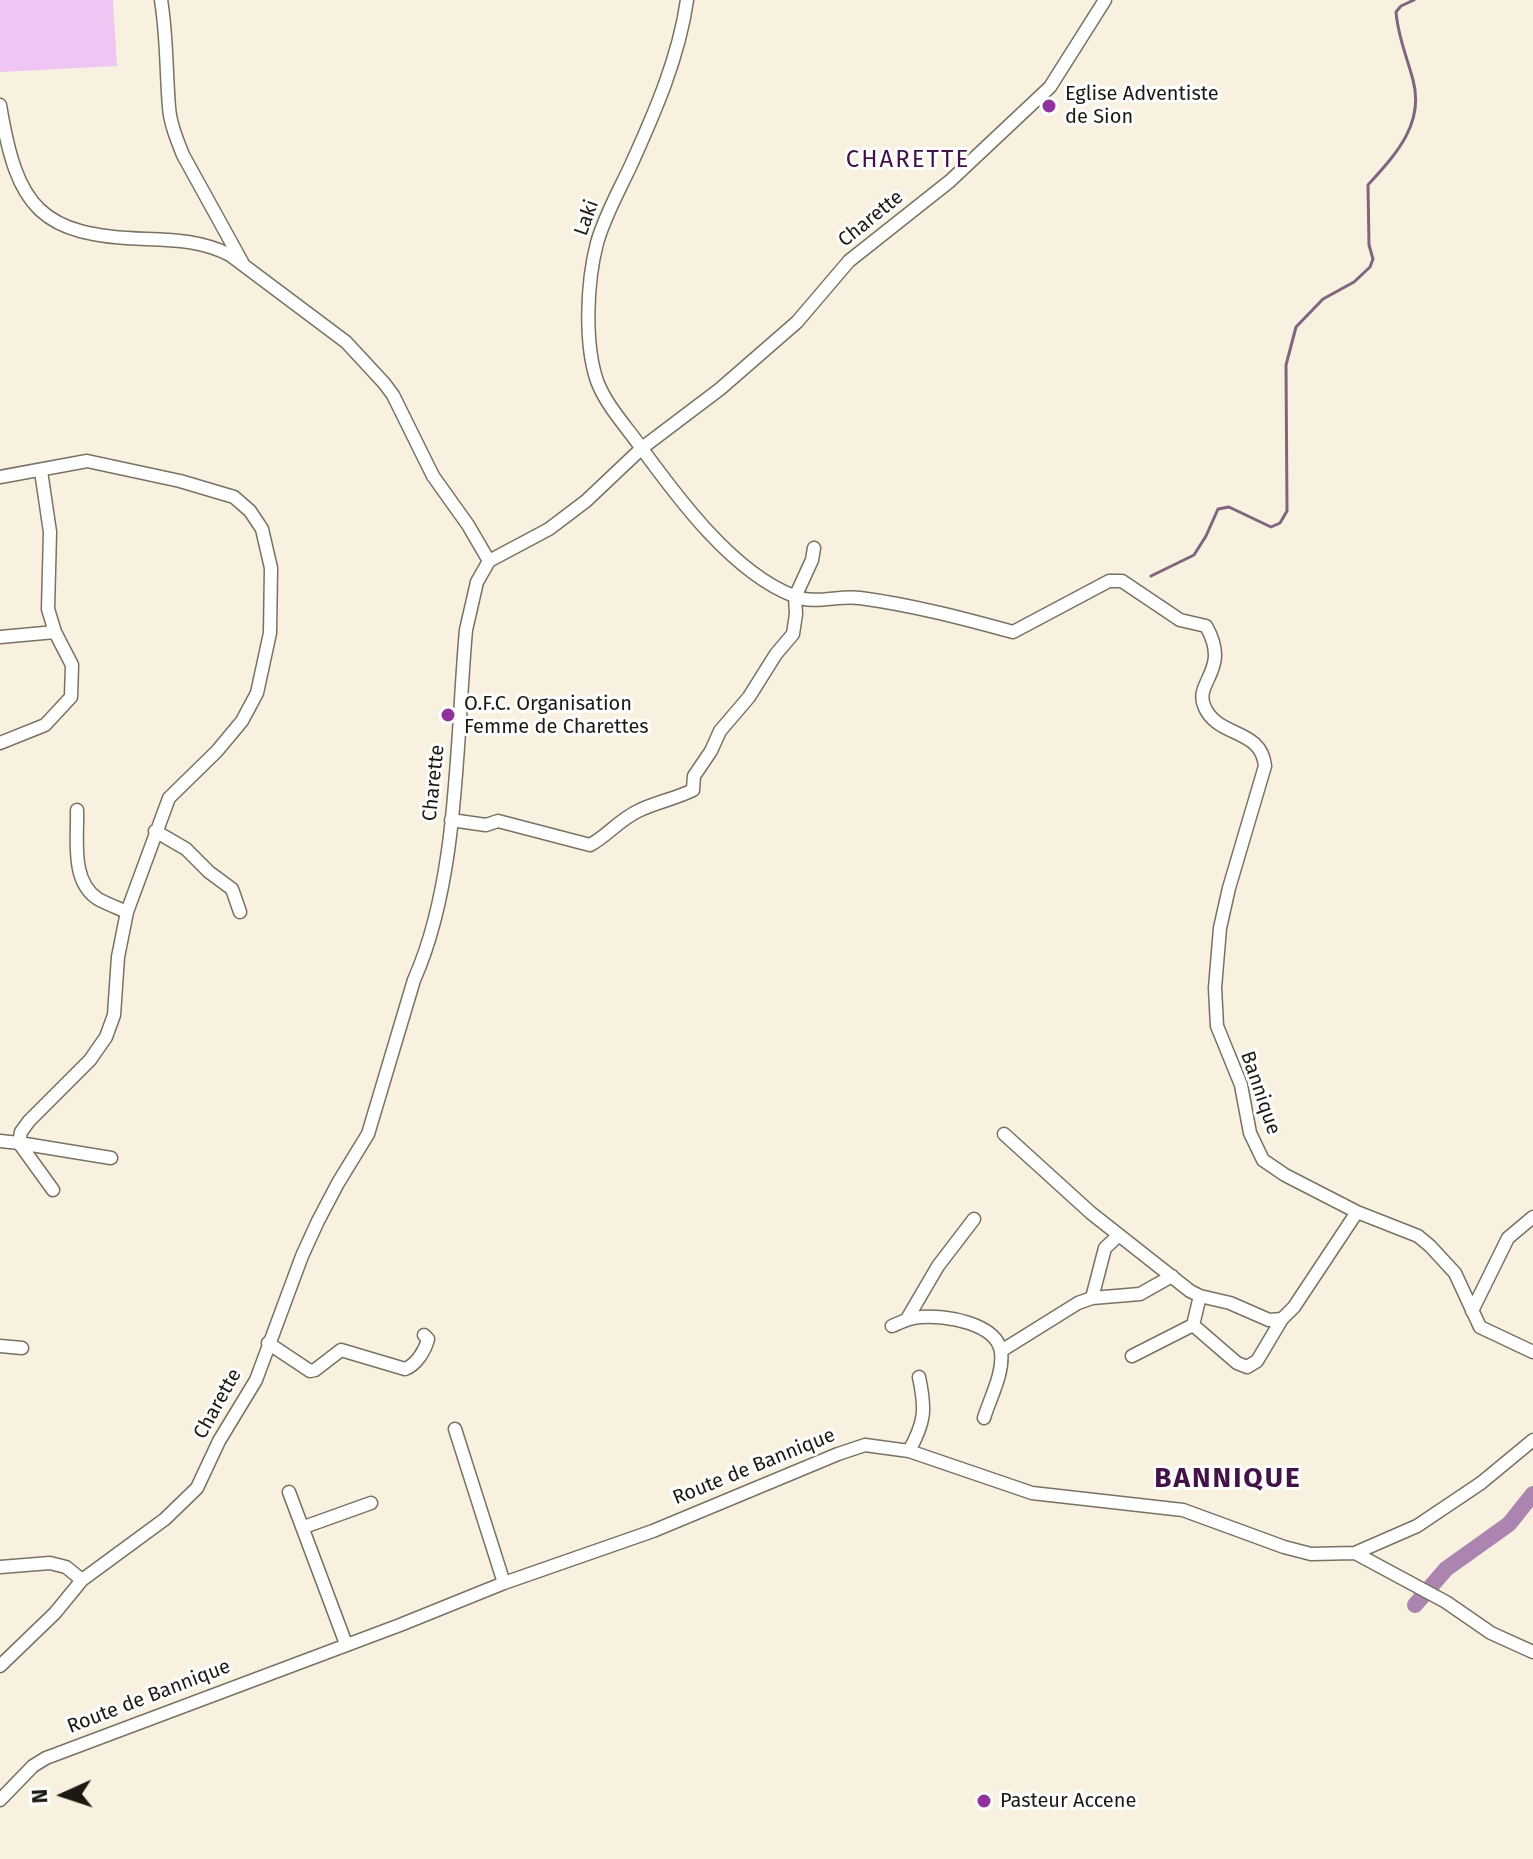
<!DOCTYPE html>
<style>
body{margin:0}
#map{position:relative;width:1533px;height:1859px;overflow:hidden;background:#f8f1e0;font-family:"Fira Sans",sans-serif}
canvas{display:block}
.north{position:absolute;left:24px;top:1755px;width:80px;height:80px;-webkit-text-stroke:6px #fefefe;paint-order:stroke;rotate:267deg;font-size:22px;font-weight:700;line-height:32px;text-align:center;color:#1c1913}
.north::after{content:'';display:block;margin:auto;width:28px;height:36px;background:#1c1913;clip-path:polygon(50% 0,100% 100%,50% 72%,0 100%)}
</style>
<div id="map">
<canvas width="1533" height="1859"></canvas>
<div class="north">N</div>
</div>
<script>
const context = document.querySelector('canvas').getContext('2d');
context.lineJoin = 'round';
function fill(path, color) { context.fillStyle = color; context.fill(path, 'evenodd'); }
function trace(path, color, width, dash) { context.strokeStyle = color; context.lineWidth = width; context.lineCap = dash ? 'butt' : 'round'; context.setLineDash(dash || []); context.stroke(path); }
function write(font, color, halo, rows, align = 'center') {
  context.font = font + ' "Fira Sans",sans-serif'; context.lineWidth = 6; context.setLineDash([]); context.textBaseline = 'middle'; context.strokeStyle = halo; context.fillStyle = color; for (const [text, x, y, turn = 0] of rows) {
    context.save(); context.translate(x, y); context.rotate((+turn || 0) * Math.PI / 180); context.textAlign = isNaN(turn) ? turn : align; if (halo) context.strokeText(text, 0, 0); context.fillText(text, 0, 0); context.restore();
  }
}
const green = new Path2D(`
 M0 0H113L117 66 0 72Z`);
const stream = new Path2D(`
 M1151 576 1194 555 1206 536 1218 509 1229 507 1271 527 1280 523 1287 511 1286 365 1296 327 1323 299 1354 282 1370 267 1373 259 1369 245 1368 185C1395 155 1425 124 1413 80 1407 57 1398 37 1396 12L1401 6 1414 0`);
const river = new Path2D(`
 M1415 1605 1446 1569 1509 1524 1533 1494`);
const minor = new Path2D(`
 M161 0C167 36 166 71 169 107 170 123 177 140 183 155L242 262
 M687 0C679 57 655 112 631 165 619 191 605 215 597 243 587 281 584 343 597 381 606 405 625 425 640 446 677 497 733 573 794 596 815 605 838 595 860 598 912 605 962 618 1013 632L1109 581H1122L1180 620 1206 626C1232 671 1192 682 1205 708 1219 738 1261 728 1265 766L1229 888 1220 928 1215 988 1217 1026 1241 1085 1250 1133 1263 1160 1285 1175 1357 1212 1418 1236 1430 1246 1455 1273 1480 1327 1533 1352
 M0 105C17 208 40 236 146 239 176 240 203 241 230 255L346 342 384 383 393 395 433 476 468 525 489 561
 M0 477 87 461 180 481 234 497 250 511 262 529 271 568 270 633 257 693 242 721 217 751 169 798 127 912 118 957 114 1015 106 1037 90 1060 29 1121 21 1132 19 1143 0 1141
 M0 637 55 632
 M0 743 45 725 71 697 72 665 55 632 48 609 50 532 41 471
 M77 810C78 838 70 881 98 899 107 904 118 908 127 912
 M451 820 486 825 498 821 590 845C607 836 619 820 638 811 656 802 675 799 693 790L694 776 711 751 720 731 749 697 776 654 793 634 796 614 795 597 812 560 814 548
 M155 831 186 849 209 872 232 889 240 912
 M1004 1134 1091 1213 1190 1291 1200 1296 1230 1303 1269 1320 1282 1319 1294 1307 1357 1212
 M19 1143 111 1158
 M19 1143 53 1190
 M1092 1298 1105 1248 1119 1235
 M1472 1311 1508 1238 1533 1217
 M907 1319 938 1266 974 1219
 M1193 1325 1237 1363 1247 1367 1257 1361 1282 1319
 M892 1326C901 1322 911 1317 921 1317 945 1315 997 1323 1001 1352 1004 1373 990 1398 984 1418
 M268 1343 310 1371 315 1370 341 1350 405 1369C416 1365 425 1351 428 1339L424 1335
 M0 1346 22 1348
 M1001 1351 1078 1303 1092 1298 1140 1294 1172 1276
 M1132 1356 1193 1325 1200 1296
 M455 1429 504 1583
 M909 1451C925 1422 926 1410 919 1377
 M289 1492 346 1644
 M304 1527 371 1503
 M1355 1553 1446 1602 1491 1633 1533 1652
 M0 1567 50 1563 66 1567 82 1580
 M0 1666 55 1613 82 1580 165 1519 197 1488 219 1441 256 1380 302 1256 318 1221 338 1183 368 1134 414 980C459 879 456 740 466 630L477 582 489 561 549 529 586 501 642 448 720 389 797 322 849 261 950 181 1050 87 1105 0
 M0 1800 33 1766 46 1758 400 1625 504 1583 653 1531 838 1454 865 1445 909 1451 1032 1493 1183 1510 1284 1547 1311 1554 1355 1553 1417 1526 1481 1483 1533 1440`);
const markers = [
 [1049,106,8,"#90329b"],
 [448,715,8,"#90329b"],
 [984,1801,8,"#90329b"]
];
const poiNames = [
 ["Eglise Adventiste",1065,94],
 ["de Sion",1065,117],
 ["O.F.C. Organisation",464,704],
 ["Femme de Charettes",464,727],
 ["Pasteur Accene",1000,1801]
];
const streetNames = [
 ["Laki",587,218,-70],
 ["Charette",871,219,-39],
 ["Charette",434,783,-84],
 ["Bannique",1260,1093,71],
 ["Charette",218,1404,-61],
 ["Route de Bannique",754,1467,-22],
 ["Route de Bannique",149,1697,-21]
];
const quarterNames = [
 ["CHARETTE",908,160]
];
const districtNames = [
 ["BANNIQUE",1228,1479]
];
fill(green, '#efc5f3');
trace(stream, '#806480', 3);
trace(river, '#ab84af', 16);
trace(minor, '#787263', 15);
trace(minor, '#fff', 12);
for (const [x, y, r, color] of markers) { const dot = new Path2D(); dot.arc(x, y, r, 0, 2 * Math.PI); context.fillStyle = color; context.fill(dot); trace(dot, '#fefefe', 3); }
write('20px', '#1c1913', '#fefefe', poiNames, 'left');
write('20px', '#1c1913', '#fefefe', streetNames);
context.letterSpacing = '2px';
write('24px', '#411346', '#fefefe', quarterNames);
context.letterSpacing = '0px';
context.letterSpacing = '2px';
write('bold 28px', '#411346', '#fefefe', districtNames);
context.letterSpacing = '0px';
</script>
